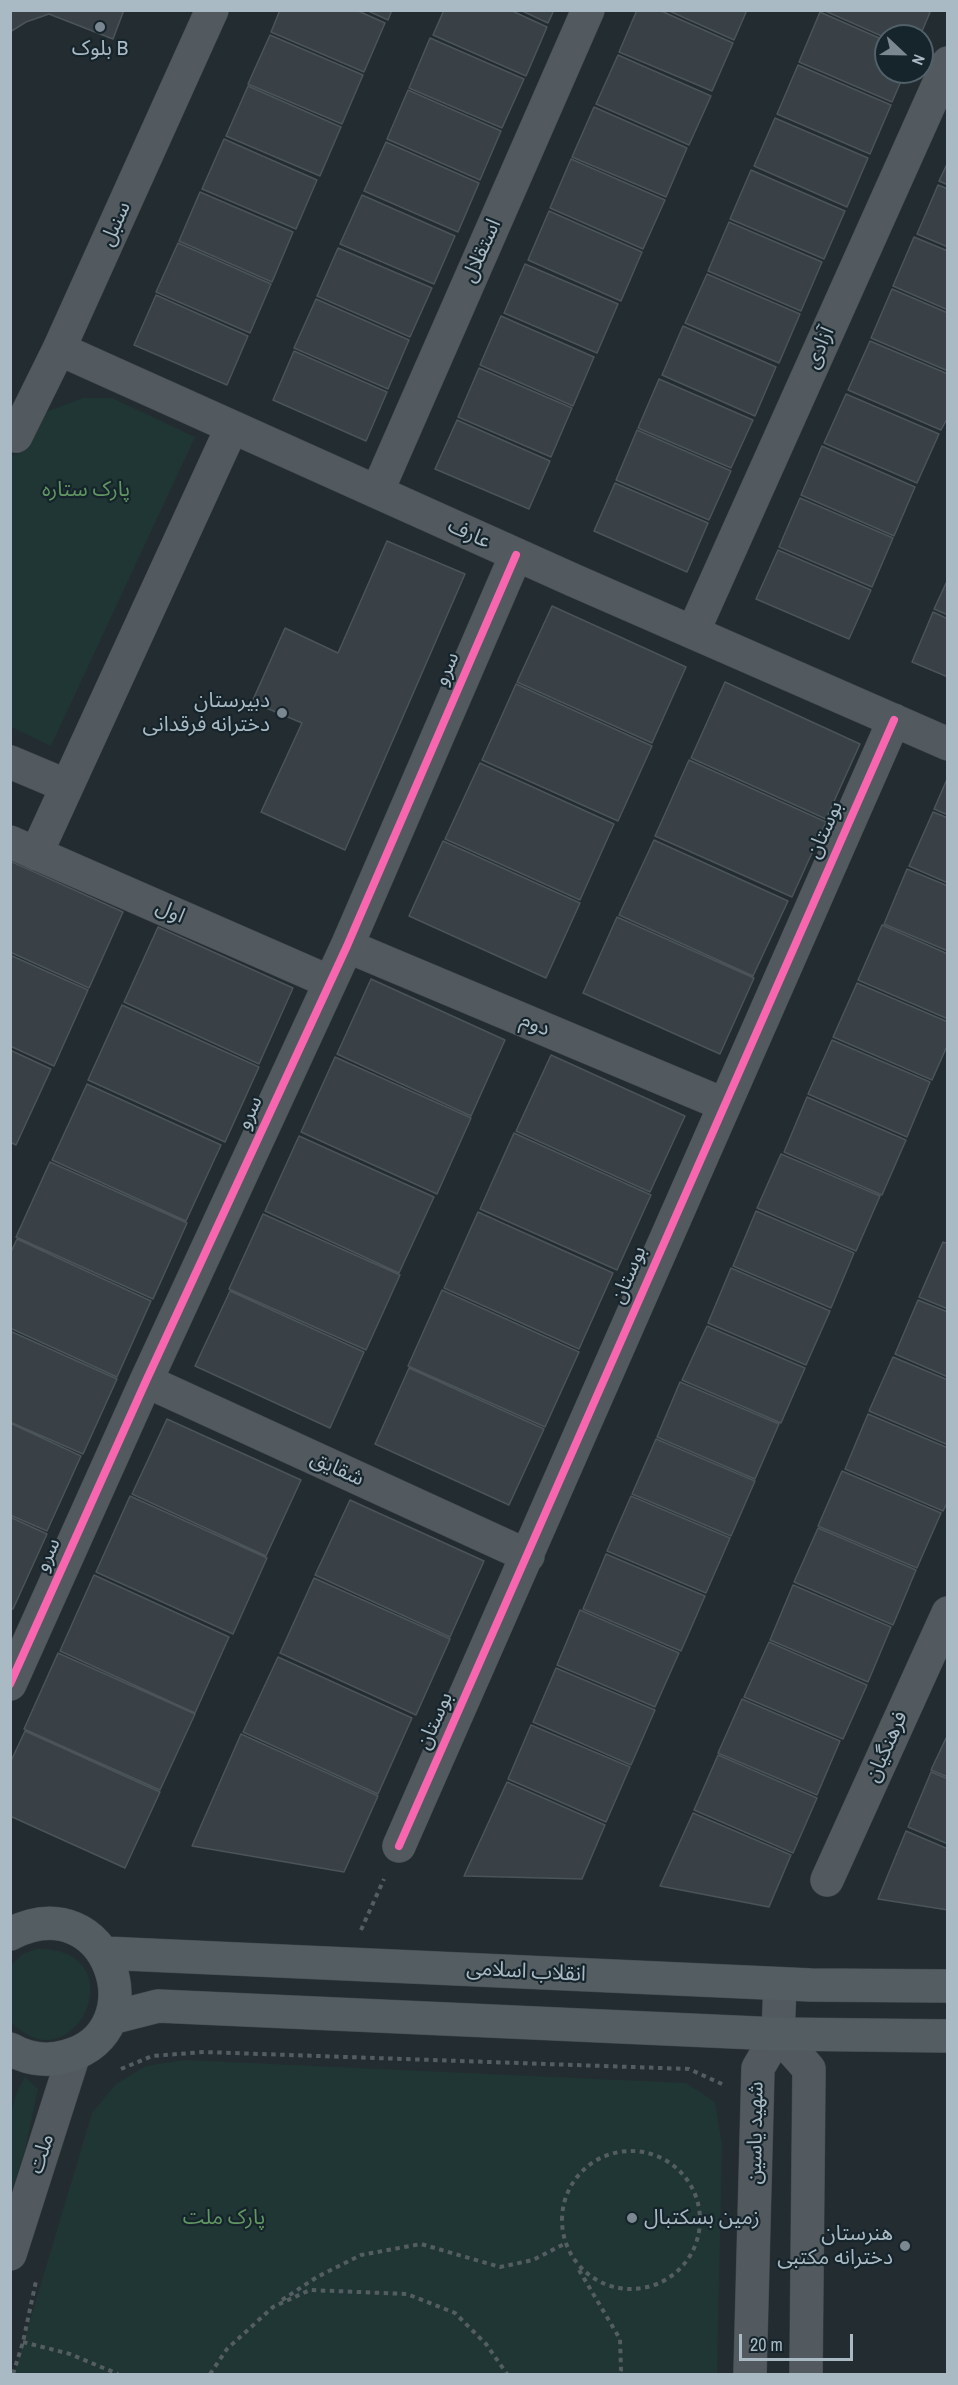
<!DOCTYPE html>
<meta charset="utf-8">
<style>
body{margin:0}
#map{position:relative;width:958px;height:2385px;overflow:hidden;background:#232c31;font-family:"Archivo Narrow",sans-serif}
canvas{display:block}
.frame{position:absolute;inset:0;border:12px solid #aabac5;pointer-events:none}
.north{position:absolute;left:874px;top:24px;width:60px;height:60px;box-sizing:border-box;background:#16242b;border:2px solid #516069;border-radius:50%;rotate:112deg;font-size:16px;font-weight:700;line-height:24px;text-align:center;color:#aabac5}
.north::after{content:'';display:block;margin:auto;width:21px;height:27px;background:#7b8891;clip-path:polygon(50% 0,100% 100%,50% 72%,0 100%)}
.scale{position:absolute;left:739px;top:2334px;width:114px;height:27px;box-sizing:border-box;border:3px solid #aabac5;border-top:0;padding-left:8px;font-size:18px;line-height:21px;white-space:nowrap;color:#aabac5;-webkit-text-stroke:4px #16242b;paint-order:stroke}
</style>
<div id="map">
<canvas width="958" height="2385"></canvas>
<div class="frame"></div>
<div class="north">N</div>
<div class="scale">20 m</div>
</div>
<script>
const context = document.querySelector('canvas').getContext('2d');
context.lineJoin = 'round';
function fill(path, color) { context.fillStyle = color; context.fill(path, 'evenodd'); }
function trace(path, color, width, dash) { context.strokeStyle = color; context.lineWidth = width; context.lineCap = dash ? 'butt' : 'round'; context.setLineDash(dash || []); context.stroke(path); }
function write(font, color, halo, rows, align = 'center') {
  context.font = font + ' "Archivo Narrow","Noto Sans Arabic",sans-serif'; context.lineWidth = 4.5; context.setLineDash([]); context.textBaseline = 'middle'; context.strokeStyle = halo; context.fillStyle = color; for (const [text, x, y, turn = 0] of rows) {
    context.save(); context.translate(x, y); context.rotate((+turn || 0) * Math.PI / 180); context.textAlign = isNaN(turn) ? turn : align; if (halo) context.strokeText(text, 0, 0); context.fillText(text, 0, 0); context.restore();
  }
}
const green = new Path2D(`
 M83 398H112L195 437 51 746 11 727V456L20 453 46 412Z
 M37 1949C139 1947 75 2089 11 2022V1965L23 1954Z
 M184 2060 686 2083 715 2102 722 2145 717 2374H14L92 2113 116 2084 146 2066Z
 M25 2077 38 2089 25 2150 11 2194C10 2155 3 2111 25 2077Z`);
const building = new Path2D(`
 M10 10H124L113 39 49 14 26 22 10 32Z
 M280 10H356L385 23 364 72 271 32Z
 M366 10H392L388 20Z
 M444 10H510L547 27 526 76 433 35Z
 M520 10H554L548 23Z
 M637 10H659L733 43 712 91 619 52Z
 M667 10H747L734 40Z
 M823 10H931L920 36H886V38Z
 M820 12 886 41V72H905L892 102 799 62Z
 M270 35 363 75 342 124 248 84Z
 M430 38 524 79 502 128 409 88Z
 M618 55 711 96 689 145 596 104Z
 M798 65 891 105 870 154 777 114Z
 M248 86 341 127 320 176 226 136Z
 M408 90 501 131 480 180 387 139Z
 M594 107 687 148 666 197 572 157Z
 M775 118 868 158 847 207 754 166Z
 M224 139 317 180 296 229 202 189Z
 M386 142 479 183 458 232 364 191Z
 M571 159 665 200 643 249 550 208Z
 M948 162V185L939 181Z
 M751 170 845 211 824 259 730 219Z
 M938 185 948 189V247L917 234Z
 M200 192 293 232 272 282 179 241Z
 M362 195 455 236 434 284 340 244Z
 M549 211 642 252 621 301 528 260Z
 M729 222 822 262 801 311 708 271Z
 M914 237 948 251V310L893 286Z
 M178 243 271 284 250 333 156 292Z
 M338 248 432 288 410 337 317 296Z
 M525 264 618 304 597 353 504 313Z
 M707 274 800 314 779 363 685 323Z
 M892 289 948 313V371L871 338Z
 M156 295 248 336 227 385 134 345Z
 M316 299 409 340 388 389 294 348Z
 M501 316 594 357 573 406 480 365Z
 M683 326 776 367 755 416 662 375Z
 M870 341 948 374V417L941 430 848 390Z
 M294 351 387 392 366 441 273 400Z
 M479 368 572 408 551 457 458 417Z
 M659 379 753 420 731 468 638 428Z
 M846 394 939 434 917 483 824 443Z
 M457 420 550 461 529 509 435 469Z
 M637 430 731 471 709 520 616 480Z
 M822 446 915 487 894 536 801 495Z
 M615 483 708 523 687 572 594 531Z
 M800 498 893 538 872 587 779 547Z
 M387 541 465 574 345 850 261 812 302 723 252 702 285 628 338 653Z
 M778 550 871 590 849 639 756 599Z
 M948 579V615L934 609Z
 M552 606 686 667 652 743 517 682Z
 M933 612 948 619V677L912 662Z
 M725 682 860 744 826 819 691 758Z
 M516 684 652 746 618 821 482 760Z
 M689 760 826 822 792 897 655 836Z
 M480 763 614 824 580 900 445 839Z
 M948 777V815L934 809Z
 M933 812 948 818V883L909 866Z
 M654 840 788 901 753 976 619 915Z
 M443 841 580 903 546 978 409 916Z
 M10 861 123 912 89 988 10 952Z
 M907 869 948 886V951L884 924Z
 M617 917 754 978 720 1054 583 993Z
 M882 925 948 954V1019L858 980Z
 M158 927 293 988 259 1064 124 1002Z
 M10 955 88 990 54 1066 10 1046Z
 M371 979 505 1040 471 1116 337 1054Z
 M857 983 948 1022V1044L932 1080 833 1037Z
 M122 1005 259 1067 225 1142 88 1080Z
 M832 1040 930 1082 907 1137 808 1094Z
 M10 1050 51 1069 16 1145 10 1142Z
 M551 1055 685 1116 650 1192 516 1131Z
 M335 1057 471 1118 437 1194 301 1132Z
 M87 1084 221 1145 186 1221 52 1160Z
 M807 1097 906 1140 882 1195 784 1152Z
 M514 1133 651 1195 617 1270 480 1209Z
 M299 1136 434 1197 399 1273 265 1211Z
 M781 1154 880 1196 856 1251 757 1208Z
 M50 1162 187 1223 153 1299 16 1237Z
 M756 1211 854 1253 831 1308 733 1266Z
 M478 1212 613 1273 579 1349 444 1288Z
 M263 1214 400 1275 366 1350 229 1289Z
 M17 1239 151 1301 117 1377 10 1328V1254Z
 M943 1242 948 1244V1309L919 1297Z
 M731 1268 830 1311 806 1365 708 1323Z
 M442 1290 579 1352 545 1427 408 1366Z
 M230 1291 364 1352 330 1428 195 1366Z
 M918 1300 948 1312V1377L895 1354Z
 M707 1326 805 1368 781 1423 682 1380Z
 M10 1331 117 1379 83 1454 10 1422Z
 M893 1357 948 1380V1445L869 1411Z
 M409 1368 544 1429 509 1505 375 1444Z
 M680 1382 779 1424 755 1479 657 1437Z
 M868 1414 948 1448V1501L943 1511 845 1469Z
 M167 1419 301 1480 266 1556 132 1494Z
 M10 1423 81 1456 47 1531 10 1515Z
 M656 1439 755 1481 731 1536 632 1494Z
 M842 1471 941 1513 917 1568 818 1526Z
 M130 1496 267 1558 233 1634 96 1572Z
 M631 1496 730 1538 706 1593 607 1551Z
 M350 1500 484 1561 450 1637 315 1575Z
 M10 1517 47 1534 13 1609 10 1608Z
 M818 1528 916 1570 893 1625 794 1582Z
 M606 1554 705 1596 681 1651 583 1609Z
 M94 1575 229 1637 195 1713 60 1651Z
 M314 1578 450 1639 416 1715 280 1653Z
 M793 1585 891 1627 868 1682 770 1640Z
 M580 1610 679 1653 655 1707 557 1665Z
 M769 1642 867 1685 843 1739 744 1697Z
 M58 1653 195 1714 160 1790 24 1729Z
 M278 1657 412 1718 378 1794 243 1732Z
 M556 1668 655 1710 631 1765 533 1722Z
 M742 1699 840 1741 817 1795 718 1753Z
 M531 1725 630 1767 606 1822 508 1779Z
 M25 1731 160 1792 125 1868 10 1816V1763Z
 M241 1734 378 1796 344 1872 192 1846Z
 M948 1734V1777L931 1770Z
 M718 1755 817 1798 793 1853 694 1810Z
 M931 1772 948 1779V1844L908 1827Z
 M507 1782 605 1825 582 1879 464 1876Z
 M693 1813 791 1855 769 1907 660 1886Z
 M906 1831 948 1849V1910L878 1899Z`);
const path = new Path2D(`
 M361 1930 384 1879
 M121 2069 152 2056 204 2052 689 2069 722 2084
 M562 2220a69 69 0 1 1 138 0a69 69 0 1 1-138 0Z
 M579 2270 620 2339 621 2370 619 2374
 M282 2300 317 2277 361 2255 421 2244 500 2267 533 2260 566 2243
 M23 2342 70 2354 118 2374
 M13 2374 23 2342 36 2281
 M210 2374 227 2349 273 2307 310 2290 407 2294 455 2313 486 2344 507 2374`);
const minor = new Path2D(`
 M59 349 573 580 948 744
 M10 433 16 436 59 349 212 10
 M377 492 588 10
 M693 632 948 63
 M10 762 67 786
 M10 842 330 982
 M36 854 232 427
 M347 946 723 1104
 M146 1381 528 1556
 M10 1684 146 1381 347 946 516 555
 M399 1846C566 1471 727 1094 894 720
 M827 1880 948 1613
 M778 2034 809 2069 806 2374
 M10 2254 74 2054
 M750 2374 758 2068 778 2034 780 1984`);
const major = new Path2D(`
 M10 1934C110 1883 157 2032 67 2056 47 2062 29 2060 10 2049
 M104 1953 811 1985 948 1986
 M111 2018 158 2006 778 2034 948 2036`);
const cycleway = new Path2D(`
 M10 1684 146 1381 347 946 516 555
 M399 1846C566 1471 727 1094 894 720`);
const markers = [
 [100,27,6,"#7b8891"],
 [282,713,6,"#7b8891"],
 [632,2218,6,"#7b8891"],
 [905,2246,6,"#7b8891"]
];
const poiNames = [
 ["بلوک B",100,49,"center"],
 ["دبیرستان",270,701],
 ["دخترانه فرقدانی",270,725],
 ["زمین بسکتبال",644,2218,"left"],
 ["هنرستان",893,2234],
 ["دخترانه مکتبی",893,2258]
];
const streetNames = [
 ["سنبل",116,224,-66],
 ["استقلال",482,251,-66],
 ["آزادی",820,348,-66],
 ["عارف",469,534,24],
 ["سرو",447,669,-67],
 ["بوستان",825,830,-66],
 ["اول",170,912,24],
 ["دوم",535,1025,23],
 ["سرو",250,1113,-65],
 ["بوستان",629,1275,-67],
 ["شقایق",337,1469,25],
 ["سرو",48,1555,-66],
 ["بوستان",435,1721,-66],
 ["فرهنگیان",887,1747,-66],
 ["انقلاب اسلامی",526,1972,3],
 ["شهید یاسین",756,2133,-89],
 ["ملت",42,2154,-72]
];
const parkNames = [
 ["پارک ستاره",86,490],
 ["پارک ملت",224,2218]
];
fill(green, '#203634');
fill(building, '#3a4146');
trace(building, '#4a5459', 1.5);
trace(minor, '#41484c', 34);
trace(major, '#40494e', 34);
trace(path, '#545e62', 4, [4.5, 4.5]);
trace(minor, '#525a60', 33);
trace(major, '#545d62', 33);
trace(cycleway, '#f766af', 8);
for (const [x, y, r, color] of markers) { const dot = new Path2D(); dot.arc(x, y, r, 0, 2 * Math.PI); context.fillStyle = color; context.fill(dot); trace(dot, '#16242b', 2); }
write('21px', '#aabac5', '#16242b', poiNames, 'right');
write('21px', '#aabac5', '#16242b', streetNames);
write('21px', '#609661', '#16242b', parkNames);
</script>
